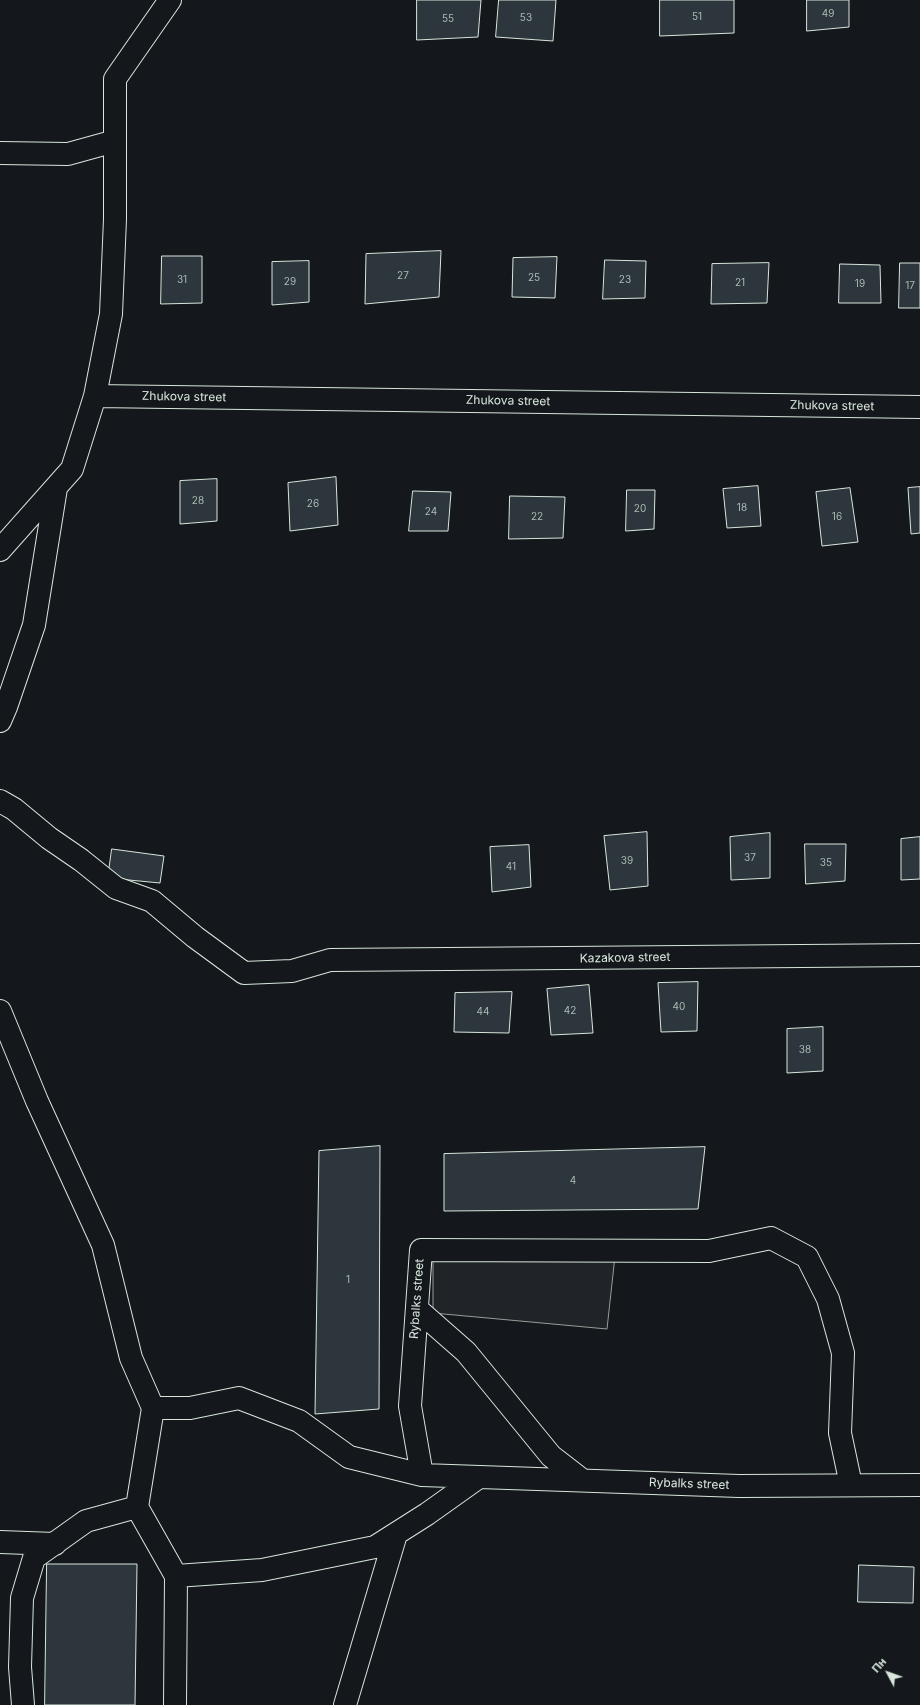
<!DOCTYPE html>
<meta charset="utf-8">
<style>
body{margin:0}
#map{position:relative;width:920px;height:1705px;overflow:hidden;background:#14181c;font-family:Inter,sans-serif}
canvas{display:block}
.north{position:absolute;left:868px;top:1653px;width:40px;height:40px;-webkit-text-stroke:3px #14181c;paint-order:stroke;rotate:311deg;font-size:11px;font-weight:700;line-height:16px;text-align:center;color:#d8e6dc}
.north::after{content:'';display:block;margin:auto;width:14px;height:18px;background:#d8e6dc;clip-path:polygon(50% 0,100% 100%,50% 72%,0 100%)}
</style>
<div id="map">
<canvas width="920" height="1705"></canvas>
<div class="north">Пн</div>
</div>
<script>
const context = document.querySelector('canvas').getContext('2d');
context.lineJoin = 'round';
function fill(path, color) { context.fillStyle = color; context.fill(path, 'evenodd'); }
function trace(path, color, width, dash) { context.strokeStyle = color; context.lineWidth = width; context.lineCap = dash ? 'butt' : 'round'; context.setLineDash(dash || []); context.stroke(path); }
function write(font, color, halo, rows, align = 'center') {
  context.font = font + ' Inter,sans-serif'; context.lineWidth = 3; context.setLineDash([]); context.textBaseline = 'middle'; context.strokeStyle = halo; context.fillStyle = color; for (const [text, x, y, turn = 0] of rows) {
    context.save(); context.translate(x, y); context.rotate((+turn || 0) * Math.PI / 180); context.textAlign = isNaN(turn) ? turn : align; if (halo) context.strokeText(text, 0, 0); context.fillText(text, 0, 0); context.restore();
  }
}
const green = new Path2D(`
 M615 1256 607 1329 433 1313V1257Z`);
const building = new Path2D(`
 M417 0H481L478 37 417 40Z
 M499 0H556L553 41 496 37Z
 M660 0H734V33L660 36Z
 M807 0H849V27L807 31Z
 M441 251 439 297 365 304 366 254Z
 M162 256H202V303L161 304Z
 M557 257 555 298 512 297 513 258Z
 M605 260 646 261 645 298 603 299Z
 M309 261V302L272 305V262Z
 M769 263 767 303 711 304 712 264Z
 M900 263H920V308H899Z
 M840 264 880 265 881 303H839Z
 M336 477 338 525 290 531 288 483Z
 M217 479V521L180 524V481Z
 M758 486 761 526 727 528 723 489Z
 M920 487V533L911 534 908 488Z
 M850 488 858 542 822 546 816 492Z
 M627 490H655L654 529 626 531Z
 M413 491 451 492 448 531H409Z
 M510 496 565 497 563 538 509 539Z
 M647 832 648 886 610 890 604 836Z
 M770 833V878L731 880 730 837Z
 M920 837V879L901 880V839Z
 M805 844H846L845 881 806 884Z
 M529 845 531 887 492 892 490 847Z
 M112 849 164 856 160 883 108 878Z
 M698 982 697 1031 661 1032 658 983Z
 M589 985 593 1033 551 1035 547 989Z
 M512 992 509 1033 454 1032 455 993Z
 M823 1027V1071L787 1073V1029Z
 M380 1146 379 1409 315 1414 319 1151Z
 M705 1147 698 1209 444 1211V1154Z
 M47 1564H137L135 1705H45Z
 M859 1565 914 1567 913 1603 858 1602Z`);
const minor = new Path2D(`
 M0 153 68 154 115 141
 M95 396 920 407
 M0 550 72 469 95 396 111 314 115 219V79L170 0
 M0 721 6 707 34 625 56 488
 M0 801 14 809 49 838 81 860 116 888 152 901 195 937 244 973 292 971 330 960 920 955
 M0 1011 37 1101 103 1245 131 1358 153 1408
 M417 1309 466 1352 551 1456 582 1480
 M851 1485 840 1433 843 1353 828 1299 807 1257 771 1238 709 1251 421 1250 410 1406 422 1475 739 1486 920 1485
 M0 1542 55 1544
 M176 1576 262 1570 375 1547 427 1514 479 1477
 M23 1705 20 1667 22 1598 34 1558 86 1521 137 1507
 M175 1705 176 1576 137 1507 153 1408H190L239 1398 299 1421 349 1457 422 1475
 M345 1705 396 1534`);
const numberNames = [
 ["49",828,14],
 ["51",697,17],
 ["53",526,18],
 ["55",448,19],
 ["27",403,276],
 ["25",534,278],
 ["31",182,280],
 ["23",625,280],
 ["29",290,282],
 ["21",740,283],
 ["19",860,284],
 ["17",910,286],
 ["28",198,501],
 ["26",313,504],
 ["18",742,508],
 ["20",640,509],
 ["24",431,512],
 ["22",537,517],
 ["16",837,517],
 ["37",750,858],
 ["39",627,861],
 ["35",826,863],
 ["41",511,867],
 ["40",679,1007],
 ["42",570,1011],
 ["44",483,1012],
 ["38",805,1050],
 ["4",573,1181],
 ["1",348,1280]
];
const streetNames = [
 ["Zhukova street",184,397,1],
 ["Zhukova street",508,401,1],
 ["Zhukova street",832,406,1],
 ["Kazakova street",625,958,-1],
 ["Rybalks street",417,1299,-86],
 ["Rybalks street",689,1484,2]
];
fill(green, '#202428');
trace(green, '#939e99', 1);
fill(building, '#2c363c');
trace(building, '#d8e6dc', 1);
trace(minor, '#d8e6dc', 24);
trace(minor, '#14181c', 22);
write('10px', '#adbab4', null, numberNames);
write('12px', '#d8e6dc', '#14181c', streetNames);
</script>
